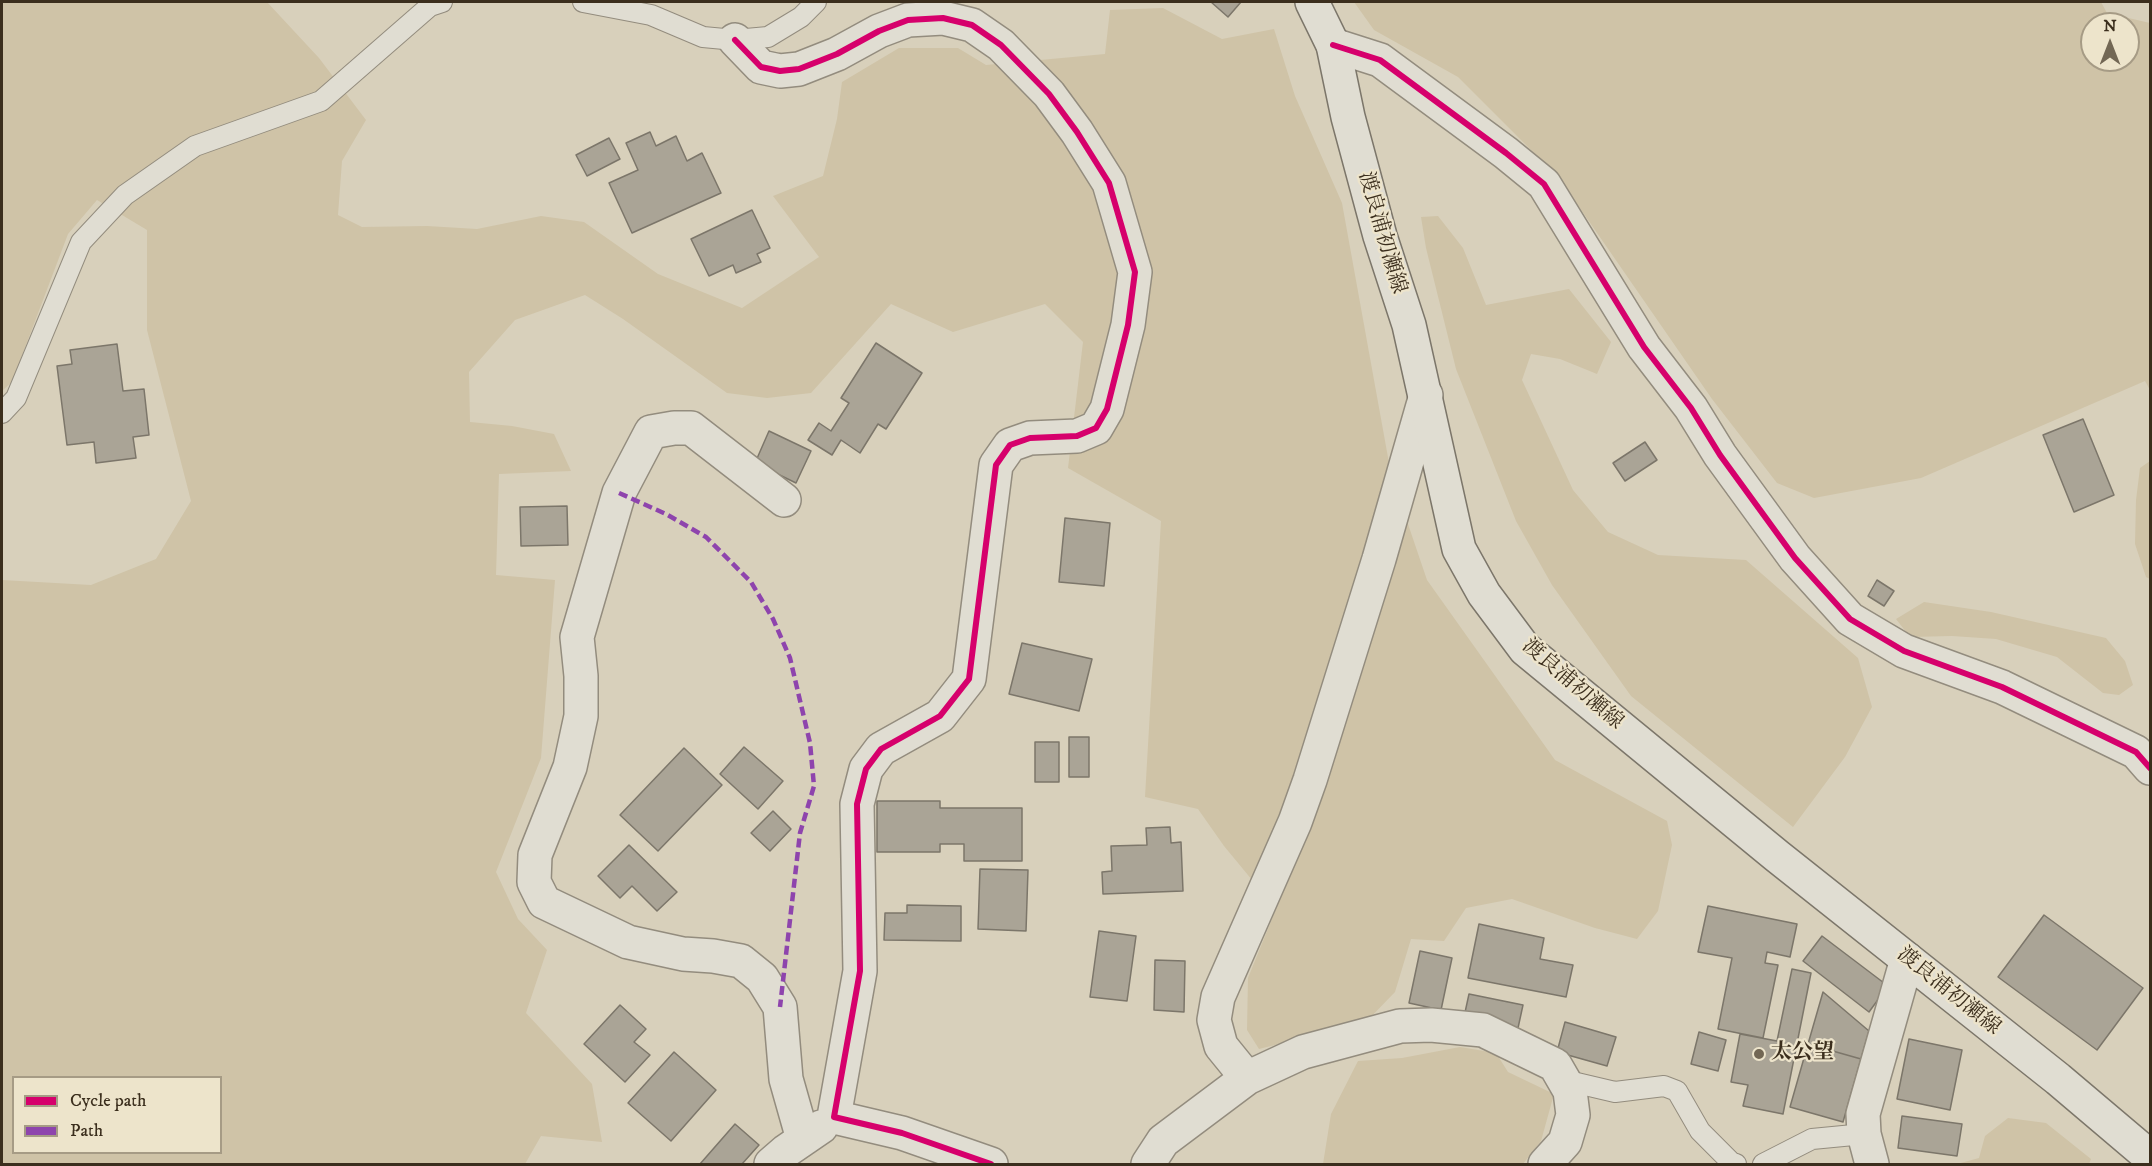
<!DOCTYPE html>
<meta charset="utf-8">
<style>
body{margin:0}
#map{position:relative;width:2152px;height:1166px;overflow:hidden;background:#d8d0bb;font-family:"IM FELL DW Pica",serif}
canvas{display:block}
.frame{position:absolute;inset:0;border:3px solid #3b2e1d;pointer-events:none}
.legend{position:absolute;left:12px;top:1076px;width:210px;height:78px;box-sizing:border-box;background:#ede4cb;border:2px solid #a69b85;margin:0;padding:8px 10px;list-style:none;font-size:18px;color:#3b2e1d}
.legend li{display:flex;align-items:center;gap:12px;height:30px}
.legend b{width:30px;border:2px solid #a69b85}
.north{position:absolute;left:2080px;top:12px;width:60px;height:60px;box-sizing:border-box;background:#ede4cb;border:2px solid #a69b85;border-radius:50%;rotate:0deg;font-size:16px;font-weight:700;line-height:24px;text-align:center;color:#3b2e1d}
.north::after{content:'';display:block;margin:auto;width:21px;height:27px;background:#726754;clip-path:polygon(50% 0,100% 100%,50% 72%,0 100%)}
</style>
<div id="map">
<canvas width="2152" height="1166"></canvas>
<div class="frame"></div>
<ul class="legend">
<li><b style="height:8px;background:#d6006c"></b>Cycle path</li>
<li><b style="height:8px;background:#8e44ad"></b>Path</li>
</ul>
<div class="north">N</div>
</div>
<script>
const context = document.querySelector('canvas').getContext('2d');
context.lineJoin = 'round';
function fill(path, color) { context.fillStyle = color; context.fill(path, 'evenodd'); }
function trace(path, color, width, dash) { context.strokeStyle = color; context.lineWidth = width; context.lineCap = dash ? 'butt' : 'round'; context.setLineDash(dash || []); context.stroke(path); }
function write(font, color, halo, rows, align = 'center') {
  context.font = font + ' "IM FELL DW Pica","Noto Serif JP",serif'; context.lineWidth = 4.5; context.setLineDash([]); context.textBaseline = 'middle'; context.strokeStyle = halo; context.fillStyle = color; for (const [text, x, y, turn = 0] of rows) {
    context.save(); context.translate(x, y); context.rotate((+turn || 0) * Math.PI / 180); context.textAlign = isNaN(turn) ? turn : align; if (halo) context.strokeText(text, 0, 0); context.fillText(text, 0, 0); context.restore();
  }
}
const green = new Path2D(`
 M2 2H267L319 58 366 120 342 161 338 215 362 227 427 226 477 229 541 216 584 222 658 274 742 308 819 257 773 196 823 176 837 119 842 82 899 48H958L986 65 1105 54 1110 10 1163 8 1222 39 1274 29 1295 96 1342 203 1391 474 1427 580 1555 760 1667 821 1672 845 1658 911 1637 939 1595 928 1512 899 1466 908 1444 941 1411 939 1395 992 1366 1022 1259 1049 1247 1030 1248 978 1276 909 1224 846 1198 809 1145 797 1161 521 1068 468 1083 342 1045 304 953 332 891 304 811 393 767 398 727 393 623 319 585 295 515 320 469 372 470 422 512 426 554 434 571 471 499 474 496 575 555 580 541 758 496 872 518 919 547 950 526 1013 592 1084 602 1142 541 1136 525 1164H2V580L91 585 156 559 191 501 147 330V230L97 200 68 234 12 382 2 391ZM14 1078H220V1152H14Z
 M1354 2H2101L2107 13 2150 23V390L2145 381 1921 478 1814 498 1777 483 1712 399 1559 178 1458 77 1374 30ZM2092 24H2128V60H2092Z
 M1438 216 1463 248 1486 305 1569 289 1611 342 1597 374 1560 359 1531 354 1522 380 1573 490 1608 532 1658 555 1746 560 1858 658 1872 707 1845 757 1793 827 1631 696 1552 585 1516 521 1456 369 1426 248 1421 217Z
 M2150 461V579L2146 577 2135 544 2136 500 2140 468Z
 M1924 602 1991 612 2106 638 2125 661 2133 685 2119 695 2103 693 2057 657 1996 639 1952 636 1910 637 1896 619Z
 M1460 1047 1496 1053 1508 1072 1554 1094 1541 1141 1523 1164H1323L1331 1114 1358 1061 1402 1058Z
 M2008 1118 2046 1123 2091 1159 2089 1164H1957L1979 1158 1985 1136Z`);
const building = new Path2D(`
 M1211 2H1241L1228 17Z
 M650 132 656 146 676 136 687 161 702 153 721 193 632 233 609 183 638 170 626 143Z
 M609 138 620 159 587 176 576 155Z
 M752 210 770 248 757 254 761 262 736 273 733 265 709 276 691 239Z
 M876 343 922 373 886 429 878 424 860 453 841 440 832 455 808 440 819 423 831 431 849 403 841 398Z
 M117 344 123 391 144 389 149 435 133 437 136 458 96 463 94 442 67 445 57 366 72 364 70 350Z
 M2083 419 2114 495 2074 512 2043 435Z
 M769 431 811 451 796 483 755 463Z
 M1645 442 1657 460 1625 481 1613 463Z
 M567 506 568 545 521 546 520 507Z
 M1065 518 1110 523 1104 586 1059 582Z
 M1877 580 1894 591 1884 606 1868 596Z
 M1022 643 1092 659 1079 711 1009 694Z
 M1069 737H1089V777H1069Z
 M1035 742H1059V782H1035Z
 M744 747 783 781 758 809 720 774Z
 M684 748 722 785 658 851 620 815Z
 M877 801H940V808H1022V861H964V844H940V852H877Z
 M773 811 791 829 770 851 751 833Z
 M1170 827 1171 843 1181 842 1183 891 1103 894 1102 872 1112 871 1111 846 1147 845 1146 828Z
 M629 845 677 892 657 911 632 886 620 898 598 876Z
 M980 869 1028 870 1026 931 978 929Z
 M907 905 961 906V941L884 940 885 913H907Z
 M1708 906 1797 924 1790 957 1767 952 1765 963 1778 965 1763 1038 1718 1029 1732 958 1698 952Z
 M2044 915 2143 988 2097 1050 1998 977Z
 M1479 924 1544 938 1540 959 1573 965 1566 997 1468 978Z
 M1099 931 1136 936 1127 1001 1090 997Z
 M1822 936 1888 986 1869 1012 1803 961Z
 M1420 951 1452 958 1441 1010 1409 1003Z
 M1155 960 1185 961 1184 1012 1154 1010Z
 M1792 969 1811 973 1783 1114 1743 1106 1748 1085 1731 1082 1740 1034 1777 1041Z
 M1823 992 1869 1031 1861 1059 1808 1044Z
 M1469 994 1523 1005 1518 1028 1464 1017Z
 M620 1005 646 1029 634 1042 650 1055 625 1082 584 1044Z
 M1565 1022 1616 1037 1607 1066 1557 1052Z
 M1699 1032 1726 1040 1718 1071 1691 1064Z
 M1909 1039 1962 1050 1950 1110 1897 1099Z
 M1808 1044 1861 1059 1843 1122 1790 1107Z
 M674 1052 716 1090 671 1141 628 1103Z
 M1902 1116 1962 1124 1957 1156 1898 1148Z
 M735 1124 759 1145 742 1164H700Z`);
const service = new Path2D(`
 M583 2 651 15 703 37 735 40 768 37 801 17 816 2
 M2 413 16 398 81 242 125 195 195 146 321 101 430 6 442 2
 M1564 1080 1615 1092 1664 1086 1677 1091 1700 1131 1732 1163 1736 1164
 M1763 1164 1812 1139 1864 1134`);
const minor = new Path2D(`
 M735 40 761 67 780 71 799 69 837 54 879 31 908 20 943 18 972 25 1001 45 1049 94 1077 132 1109 183 1135 272 1128 325 1107 409 1096 428 1077 436 1030 438 1010 445 996 465 969 679 940 716 881 749 866 769 857 804 860 971 834 1117 902 1133 991 1164
 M1333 45 1380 60 1506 153 1544 184 1644 347 1691 408 1720 455 1795 558 1850 619 1904 651 2002 687 2136 752 2150 768
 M784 500 691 428H674L651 432 619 493 577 637 581 676V716L570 767 535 855 534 882 544 902 628 942 683 954 713 956 741 961 762 978 780 1007 786 1079 803 1139
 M1247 1078 1221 1046 1214 1020 1218 997 1295 822 1310 780 1379 559 1426 395
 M771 1164 786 1151 821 1127
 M1148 1164 1163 1141 1247 1078 1303 1052 1400 1026 1431 1025 1483 1030 1555 1065 1570 1091 1573 1115 1565 1142 1545 1164
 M1872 1164 1864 1134 1863 1114 1907 959`);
const secondary = new Path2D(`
 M1312 2 1333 45 1348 117 1380 236 1409 325 1459 549 1484 594 1525 649 1777 856 2058 1079 2150 1157`);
const quiet = new Path2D(`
 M619 493 666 514 706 537 751 582 773 619 790 658 810 743 814 786 800 833 780 1007`);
const cycleway = new Path2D(`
 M735 40 761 67 780 71 799 69 837 54 879 31 908 20 943 18 972 25 1001 45 1049 94 1077 132 1109 183 1135 272 1128 325 1107 409 1096 428 1077 436 1030 438 1010 445 996 465 969 679 940 716 881 749 866 769 857 804 860 971 834 1117 902 1133 991 1164
 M1333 45 1380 60 1506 153 1544 184 1644 347 1691 408 1720 455 1795 558 1850 619 1904 651 2002 687 2136 752 2150 768`);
const markers = [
 [1759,1054,6,"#726754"]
];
const streetNames = [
 ["渡良浦初瀬線",1381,233,74],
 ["渡良浦初瀬線",1572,685,41],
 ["渡良浦初瀬線",1948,992,39]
];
const poiNames = [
 ["太公望",1771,1054]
];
fill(green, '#cfc3a7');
fill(building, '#aaa496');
trace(building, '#7c766a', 1.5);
trace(service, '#938c7e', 22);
trace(minor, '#938c7e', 36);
trace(secondary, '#7c766a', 36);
trace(service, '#e0ddd2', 20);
trace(minor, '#e0ddd2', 33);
trace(secondary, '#e0ddd2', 33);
trace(quiet, '#8e44ad', 4.5, [9, 4.5]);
trace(cycleway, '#d6006c', 6);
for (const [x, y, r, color] of markers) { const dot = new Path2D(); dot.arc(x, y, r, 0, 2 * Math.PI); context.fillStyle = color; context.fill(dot); trace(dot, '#ede4cb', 2); }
write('21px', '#3b2e1d', '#ede4cb', streetNames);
write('bold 21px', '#3b2e1d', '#ede4cb', poiNames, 'left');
</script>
